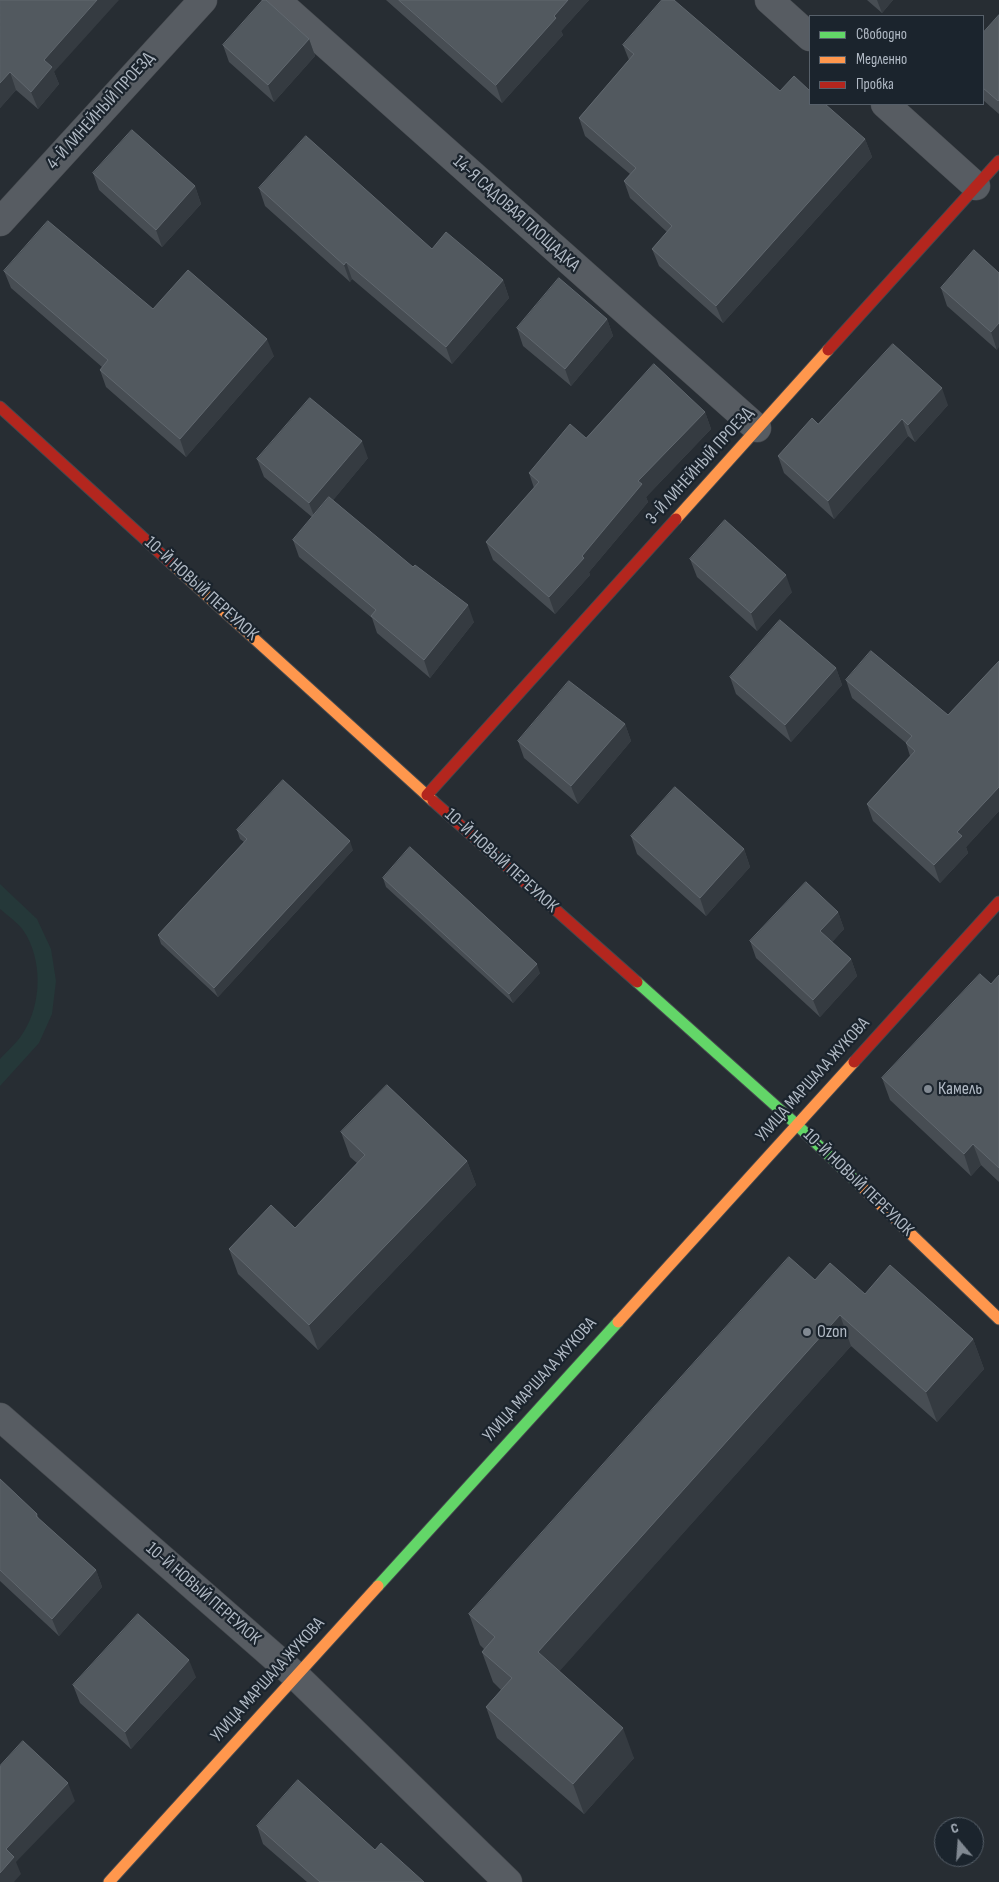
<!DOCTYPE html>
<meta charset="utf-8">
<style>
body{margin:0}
#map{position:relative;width:999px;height:1882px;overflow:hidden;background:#272d33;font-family:"Sofia Sans Condensed",sans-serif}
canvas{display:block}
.legend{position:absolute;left:809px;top:15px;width:175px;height:90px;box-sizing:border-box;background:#1b242d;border:1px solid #57606a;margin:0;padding:6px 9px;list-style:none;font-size:15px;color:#b1bac5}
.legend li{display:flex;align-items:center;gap:10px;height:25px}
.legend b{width:25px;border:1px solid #57606a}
.north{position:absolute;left:934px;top:1817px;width:50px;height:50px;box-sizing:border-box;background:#1b242d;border:1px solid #57606a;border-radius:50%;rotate:342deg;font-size:14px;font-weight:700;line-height:20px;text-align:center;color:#b1bac5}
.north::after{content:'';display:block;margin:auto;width:18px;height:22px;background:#818992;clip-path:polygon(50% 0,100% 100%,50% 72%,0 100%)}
</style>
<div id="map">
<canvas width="999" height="1882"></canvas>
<ul class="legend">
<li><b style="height:6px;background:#63d668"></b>Свободно</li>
<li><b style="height:6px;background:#ff974d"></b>Медленно</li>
<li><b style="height:6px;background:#b3261e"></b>Пробка</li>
</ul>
<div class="north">С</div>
</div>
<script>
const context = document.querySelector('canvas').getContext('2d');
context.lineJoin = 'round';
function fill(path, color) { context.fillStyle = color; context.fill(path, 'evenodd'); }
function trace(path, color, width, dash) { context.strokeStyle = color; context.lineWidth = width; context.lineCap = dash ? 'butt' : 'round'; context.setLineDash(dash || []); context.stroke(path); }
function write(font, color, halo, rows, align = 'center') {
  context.font = font + ' "Sofia Sans Condensed",sans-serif'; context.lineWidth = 4.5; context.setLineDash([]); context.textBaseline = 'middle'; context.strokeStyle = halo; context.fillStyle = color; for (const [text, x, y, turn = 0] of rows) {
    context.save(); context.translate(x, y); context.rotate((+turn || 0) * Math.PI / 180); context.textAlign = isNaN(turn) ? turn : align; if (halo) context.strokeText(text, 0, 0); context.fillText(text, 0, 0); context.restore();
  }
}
const green = new Path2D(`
 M0 884 37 919 51 949 56 981 52 1014 39 1043 0 1086V1059C7 1051 17 1043 23 1033 42 1004 43 959 23 930 17 922 7 915 0 909Z`);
const street = new Path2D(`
 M276 0 757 428
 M769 0 810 37
 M885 104 976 186
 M0 222 203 0
 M0 1417 296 1676 508 1882`);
const fast = new Path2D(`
 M637 982 796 1124 862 1187
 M378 1586 618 1322`);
const slow = new Path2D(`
 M676 519 828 350
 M172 564 433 801
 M862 1187 999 1319
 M618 1322 854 1062
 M109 1882 378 1586`);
const jam = new Path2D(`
 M828 350 999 161
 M0 407 172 564
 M427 795 676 519
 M433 801 637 982
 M854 1062 999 902`);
const wall = new Path2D(`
 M0 0 54 72 59 84 38 109 16 90 0 108Z
 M386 0H589L561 31 563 35 502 103Z
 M867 0H893L882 13Z
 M999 15V114L983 100V33Z
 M309 39 315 56 274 102 229 62 223 45Z
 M623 45 780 91 865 139 872 157 723 323 659 266 652 249 667 232 630 198 624 181 630 174 585 136 579 118 629 60Z
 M93 173 195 186 201 204 162 247 99 190Z
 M259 188 432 249 503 280 509 298 452 364 352 279 350 282 265 206Z
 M974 250 997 350 947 306 941 288Z
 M4 271 153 309 274 356 186 457 106 387 100 370 102 367 11 288Z
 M607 319 613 336 571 386 523 346 517 328Z
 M948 405 915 442 908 436 834 519 784 473 778 456 818 424Z
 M705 412 711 429 646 497 648 502 589 572 590 575 555 614 493 560 486 542 534 488 529 473 586 438Z
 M368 458 333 500 474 622 430 678 377 633 372 618 299 557 293 540 312 517 264 477 257 459Z
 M690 559 792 592 757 631 697 577Z
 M999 661V811L966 847 968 853 940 883 873 821 867 804 910 756 906 743 852 698 846 680 948 715Z
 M836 668 842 685 791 742 736 694 730 677Z
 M625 724 631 741 578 804 524 758 518 741Z
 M237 830 353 850 218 997 161 944 158 935 244 842 240 839Z
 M631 836 744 849 750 867 706 916 637 854Z
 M383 878 540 973 513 1003 386 887Z
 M838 912 844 929 832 942 851 959 857 976 820 1017 756 958 750 941Z
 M999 975V1182L981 1165 971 1176 890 1100 882 1078 991 984Z
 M341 1132 467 1161 476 1185 318 1350 238 1274 229 1249 295 1228 357 1163 350 1157Z
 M815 1280 865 1294 973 1339 984 1369 937 1422 851 1346 559 1671 634 1758 584 1814 497 1738 486 1707 501 1690 493 1682 482 1652 484 1649 480 1645 469 1614Z
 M0 1479 37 1514 39 1519 96 1570 102 1587 59 1636 0 1581Z
 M196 1677 131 1749 80 1703 73 1685Z
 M257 1826 375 1850 424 1882H307L263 1844Z`);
const shadedWall = new Path2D(`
 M97 0H119L54 72 59 84 38 109 31 92 44 60Z
 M568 0H589L561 31 563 35 502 103 496 85Z
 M877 0H893L882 13Z
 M309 39 315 56 274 102 268 85Z
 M10 72 16 90 0 108V83Z
 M865 139 872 157 723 323 716 306Z
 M195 186 201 204 162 247 156 230Z
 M346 262 352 279 350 282 344 265Z
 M503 280 509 298 452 364 446 347Z
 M607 319 613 336 571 386 565 369Z
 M999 323V347L997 350 991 332Z
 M267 339 274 356 186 457 180 439Z
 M942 388 948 405 915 442 908 425Z
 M705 412 711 429 646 497 648 502 589 572 590 575 555 614 549 597 582 556 638 481Z
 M902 419 908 436 834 519 828 501Z
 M362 441 368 458 316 521 309 503Z
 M786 575 792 592 757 631 751 613Z
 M468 605 474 622 430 678 424 660Z
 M836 668 842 685 791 742 785 725Z
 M625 724 631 741 578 804 571 786Z
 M999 787V811L966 847 968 853 940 883 934 865 957 832Z
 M350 841 353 850 218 997 214 988Z
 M744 849 750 867 706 916 700 898Z
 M838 912 844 929 827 948 820 931Z
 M851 959 857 976 820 1017 813 1000Z
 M537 964 540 973 513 1003 509 994Z
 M973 1144 981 1165 971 1176 964 1154Z
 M467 1161 476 1185 318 1350 309 1325Z
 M840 1315 851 1346 549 1683 538 1652Z
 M973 1339 984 1369 937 1422 926 1392Z
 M96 1570 102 1587 59 1636 52 1619Z
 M189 1660 196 1677 131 1749 125 1732Z
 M623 1728 634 1758 584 1814 573 1784Z
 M68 1783 75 1801 16 1862 21 1874 14 1882H0V1873L6 1849Z`);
const building = new Path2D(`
 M0 0H97L44 60 52 67 31 92 10 72 0 83Z
 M263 0H266L309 39 268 85 223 45Z
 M399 0H568L554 16 556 18 496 85Z
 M662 0H674L780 91 794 76 810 91V104H825L865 139 716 306 652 249 672 226 624 181 636 168 579 118 634 54 623 45Z
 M999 15V100L998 101 983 88V33Z
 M132 130 195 186 156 230 93 173Z
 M306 136 432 249 446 232 503 280 446 347 346 262 344 265 259 188Z
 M48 221 153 309 188 270 267 339 180 439 100 370 108 360 4 271Z
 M974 250 999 273V323L991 332 941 288Z
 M559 278 607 319 565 369 517 328Z
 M893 344 942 388 908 425 902 419 828 501 778 456 812 418 818 424Z
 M654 364 705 412 638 481 642 484 582 556 584 558 549 597 486 542 539 482 529 473 570 424 586 438Z
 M310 398 362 441 309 503 257 459Z
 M329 497 413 567 415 565 468 605 424 660 371 616 376 610 293 540Z
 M725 520 786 575 751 613 690 559Z
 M780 620 836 668 785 725 730 677Z
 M871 651 948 715 999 661V787L957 832 962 836 934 865 867 804 915 751 906 743 912 736 846 680Z
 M569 681 625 724 571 786 518 741Z
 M283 780 350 841 214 988 158 935 247 839 237 830Z
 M675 787 744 849 700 898 631 836Z
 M410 847 537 964 509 994 383 878Z
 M806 882 838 912 820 931 851 959 813 1000 750 941Z
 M980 974 991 984 999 975V1168L973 1144 964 1154 882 1078Z
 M387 1085 467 1161 309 1325 229 1249 271 1205 295 1228 365 1155 341 1132Z
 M789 1257 815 1280 830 1263 865 1294 890 1265 973 1339 926 1392 840 1315 538 1652 623 1728 573 1784 486 1707 512 1678 482 1652 495 1637 469 1614Z
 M0 1479 37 1514 36 1516 96 1570 52 1619 0 1570Z
 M138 1614 189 1660 125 1732 73 1685Z
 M23 1741 68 1783 6 1849 14 1857 0 1873V1766Z
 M298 1780 375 1850 381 1843 424 1882H320L257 1826Z`);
const markers = [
 [928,1089,5,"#818992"],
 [807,1332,5,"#818992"]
];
const streetNames = [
 ["4-Й ЛИНЕЙНЫЙ ПРОЕЗД",101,111,-48],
 ["14-Я САДОВАЯ ПЛОЩАДКА",516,214,42],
 ["3-Й ЛИНЕЙНЫЙ ПРОЕЗД",700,466,-48],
 ["10-Й НОВЫЙ ПЕРЕУЛОК",201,589,42],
 ["10-Й НОВЫЙ ПЕРЕУЛОК",501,861,42],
 ["УЛИЦА МАРШАЛА ЖУКОВА",813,1080,-48],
 ["10-Й НОВЫЙ ПЕРЕУЛОК",858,1183,44],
 ["УЛИЦА МАРШАЛА ЖУКОВА",540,1380,-48],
 ["10-Й НОВЫЙ ПЕРЕУЛОК",203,1594,41],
 ["УЛИЦА МАРШАЛА ЖУКОВА",268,1680,-48]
];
const poiNames = [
 ["Камель",938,1089],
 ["Ozon",817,1332]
];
fill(green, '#253839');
trace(street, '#45494e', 29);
trace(fast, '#45494e', 13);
trace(slow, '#45494e', 13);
trace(jam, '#45494e', 13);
trace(street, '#575c62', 28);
trace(fast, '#63d668', 11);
trace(slow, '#ff974d', 11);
trace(jam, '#b3261e', 11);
fill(wall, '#474d53');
fill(shadedWall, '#353b41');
fill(building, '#52595f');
trace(building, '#61686f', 1);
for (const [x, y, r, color] of markers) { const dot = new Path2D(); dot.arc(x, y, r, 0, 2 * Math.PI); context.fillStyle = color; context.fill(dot); trace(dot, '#1b242d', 2); }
write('18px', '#b1bac5', '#1b242d', streetNames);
write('18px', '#b1bac5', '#1b242d', poiNames, 'left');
</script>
